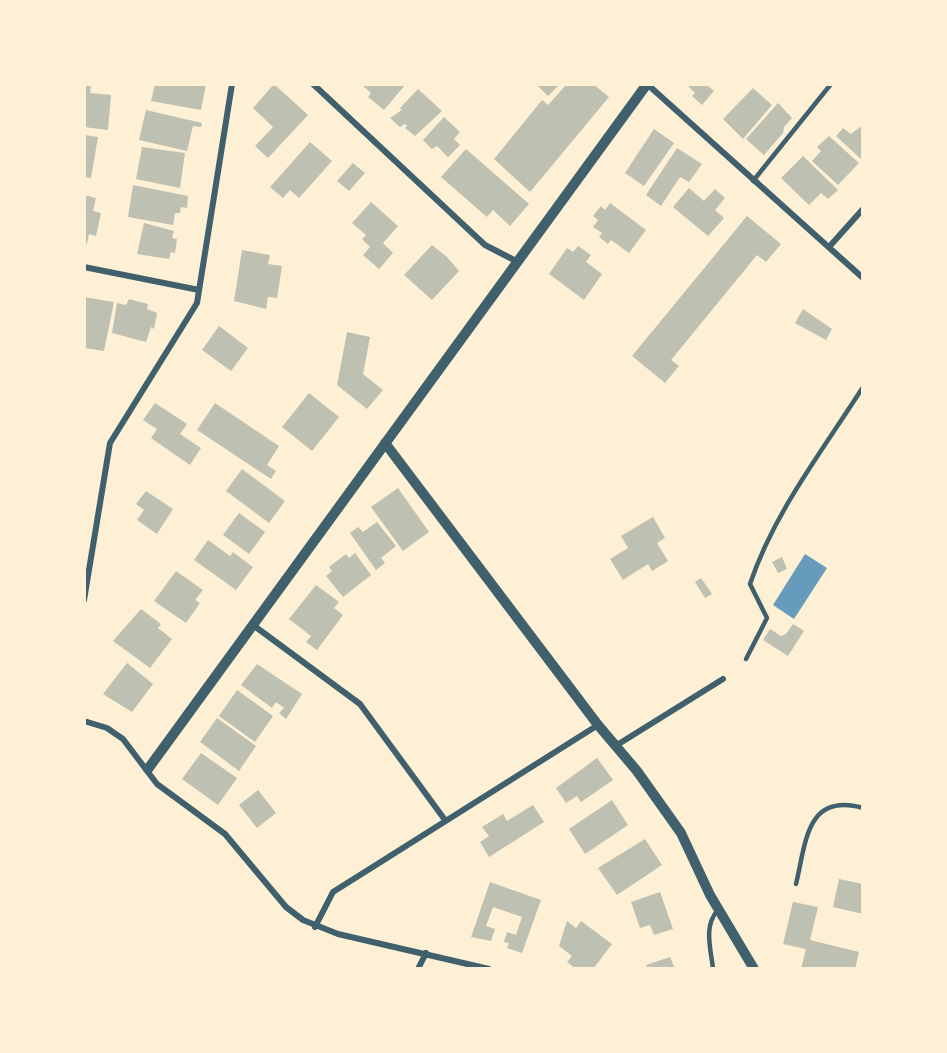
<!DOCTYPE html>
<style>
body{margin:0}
#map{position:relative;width:947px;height:1053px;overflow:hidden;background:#fdf0d5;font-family:"DejaVu Sans",sans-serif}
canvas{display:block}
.frame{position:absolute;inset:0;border:86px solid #fdf0d5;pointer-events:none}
</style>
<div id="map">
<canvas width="947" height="1053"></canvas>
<div class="frame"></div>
</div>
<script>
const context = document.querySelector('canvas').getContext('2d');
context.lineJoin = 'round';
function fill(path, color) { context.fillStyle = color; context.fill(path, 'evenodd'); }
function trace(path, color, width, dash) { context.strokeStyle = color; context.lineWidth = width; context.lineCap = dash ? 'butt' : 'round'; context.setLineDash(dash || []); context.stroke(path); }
const water = new Path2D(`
 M805 554 827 568 794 619 773 605Z`);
const building = new Path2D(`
 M155 84H206L201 110 151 101Z
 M274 84 308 115 268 158 255 146 273 127 253 108Z
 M361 84H406L384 110 368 97 371 93Z
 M536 84H560L548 96Z
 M567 84H593L609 97 530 192 494 159 542 100 548 105Z
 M686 84H706L714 91 702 105 692 96 695 93Z
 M84 85 91 86 90 93 111 95 108 130 84 127Z
 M753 88 772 105 743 139 723 119Z
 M418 89 442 111 415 136 405 128 407 126 405 124 400 127 390 118 402 110 400 108Z
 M778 103 792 118 784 127 783 133 764 155 746 139Z
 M146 110 202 123 201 127 193 126 187 151 139 140Z
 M444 117 460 132 454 139 460 145 448 157 437 146 432 149 423 140Z
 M863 125V161L836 136 843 128 851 134Z
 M654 129 674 143 644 186 625 173Z
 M84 135 98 137 91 178 84 177Z
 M829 136 859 163 838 185 812 161 821 151 817 147Z
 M310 142 332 161 299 198 290 190 283 198 270 187Z
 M142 147 185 153 180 188 136 179Z
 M677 148 702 164 689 182 680 177 661 206 646 195Z
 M466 149 529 204 510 226 493 210 487 217 441 177Z
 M803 156 838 190 828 199 821 193 809 205 781 178Z
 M353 163 365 173 349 191 337 181Z
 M133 185 188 196 187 208 181 207 180 213H175L173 225 128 217Z
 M689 188 704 201 715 189 725 198 715 210 724 218 708 236 673 207Z
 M84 195 96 198 93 211 101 213 96 236 89 234 87 244H84Z
 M371 202 398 226 383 243 393 253 379 269 363 255 370 247 362 239 366 235 352 223Z
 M610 203 646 230 629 253 611 240 608 244 599 237 602 233 593 227 598 220 593 216 601 206 605 210Z
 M747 216 781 244 766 262 757 255 671 360 679 366 665 383 632 356Z
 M144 223 174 231 172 238 177 239 175 253 171 252 169 259 137 254Z
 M432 245 447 257 459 271 432 300 404 275Z
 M578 246 591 255 586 262 602 274 584 300 549 274 567 248 573 252Z
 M242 250 270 255 268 264 282 266 277 298 268 297 266 309 234 301Z
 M84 297 114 302 104 351 84 348Z
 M129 299 148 304 147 309 157 313 154 329 151 327 146 342 112 333 117 303 126 305Z
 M803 309 832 329 826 340 795 323Z
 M219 326 248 348 231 371 202 350Z
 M347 332 370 337 363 374 383 390 367 409 337 385Z
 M309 393 339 417 312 451 282 427Z
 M155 403 187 424 180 434 201 448 190 465 151 438 157 429 143 420Z
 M215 403 279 446 267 465 276 471 271 479 197 430Z
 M242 469 285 501 269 523 226 491Z
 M398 488 429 532 403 551 371 507Z
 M146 491 173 509 157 534 137 520 144 510 136 504Z
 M239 513 265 532 249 554 223 535Z
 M653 517 665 538 657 543 668 561 652 571 648 564 623 580 610 559 628 548 621 536Z
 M377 522 396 546 381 558 385 563 376 570 350 533 358 527 363 532Z
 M208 540 230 556 233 552 253 567 236 590 194 560Z
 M355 553 371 575 343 597 326 576 332 571 329 567 346 554 349 558Z
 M782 557 787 569 778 573 772 562Z
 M176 571 203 590 195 600 200 603 186 623 154 601Z
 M701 578 712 594 705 598 695 582Z
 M316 585 339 602 334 608 343 615 317 650 306 642 311 636 289 619Z
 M141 609 161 624 158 628 172 639 150 668 113 641Z
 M793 624 804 631 788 656 763 640 770 629 781 636 786 634Z
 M127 663 153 684 132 712 103 694Z
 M257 664 302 694 286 719 279 713 284 708 276 702 272 708 241 685Z
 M237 690 273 716 255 742 219 716Z
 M217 718 256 746 239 771 200 742Z
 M201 753 237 778 218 805 182 779Z
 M597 758 613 780 581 802 577 796 566 803 556 788Z
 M258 790 276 813 257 828 239 805Z
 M612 800 628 825 585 854 569 829Z
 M533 805 544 822 489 857 480 842 489 836 482 827 503 814 507 821Z
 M645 839 662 865 617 895 598 868Z
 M839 879 863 884V914L833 907Z
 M490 882 541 900 522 953 507 948 509 943 504 942 507 932 516 935 522 917 493 907 486 926 495 929 491 941 471 937Z
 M660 892 673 929 654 935 650 925 640 928 631 902Z
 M793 902 818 907 810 940 859 952 855 969H801L806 949 783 944Z
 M567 921 576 928 581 921 612 944 593 969H576L567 962 572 956 559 946Z
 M670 957 675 969H648L646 965Z`);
const service = new Path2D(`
 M753 181 831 84
 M746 659 767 618 750 584C774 512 823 450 863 387
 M796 884C806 843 806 792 863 808
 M713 969C711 949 703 926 718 910`);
const minor = new Path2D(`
 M313 84 485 245 516 261
 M647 84 863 278
 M829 247 863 209
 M84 267 199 290
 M84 600 110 443 197 303 232 84
 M253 625 360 704 445 820
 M84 721 107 728 123 739 157 784 225 834 286 907 303 920 338 934 489 969
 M617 745 723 679
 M315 927 333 892 598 725
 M418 969 426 953`);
const tertiary = new Path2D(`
 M385 443 598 725 637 771 681 833 710 895 754 969
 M148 769 647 84`);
fill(water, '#669bbc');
fill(building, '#bec0b2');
trace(service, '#3f606c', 4.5);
trace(minor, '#3f606c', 6);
trace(tertiary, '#3f606c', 10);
</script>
